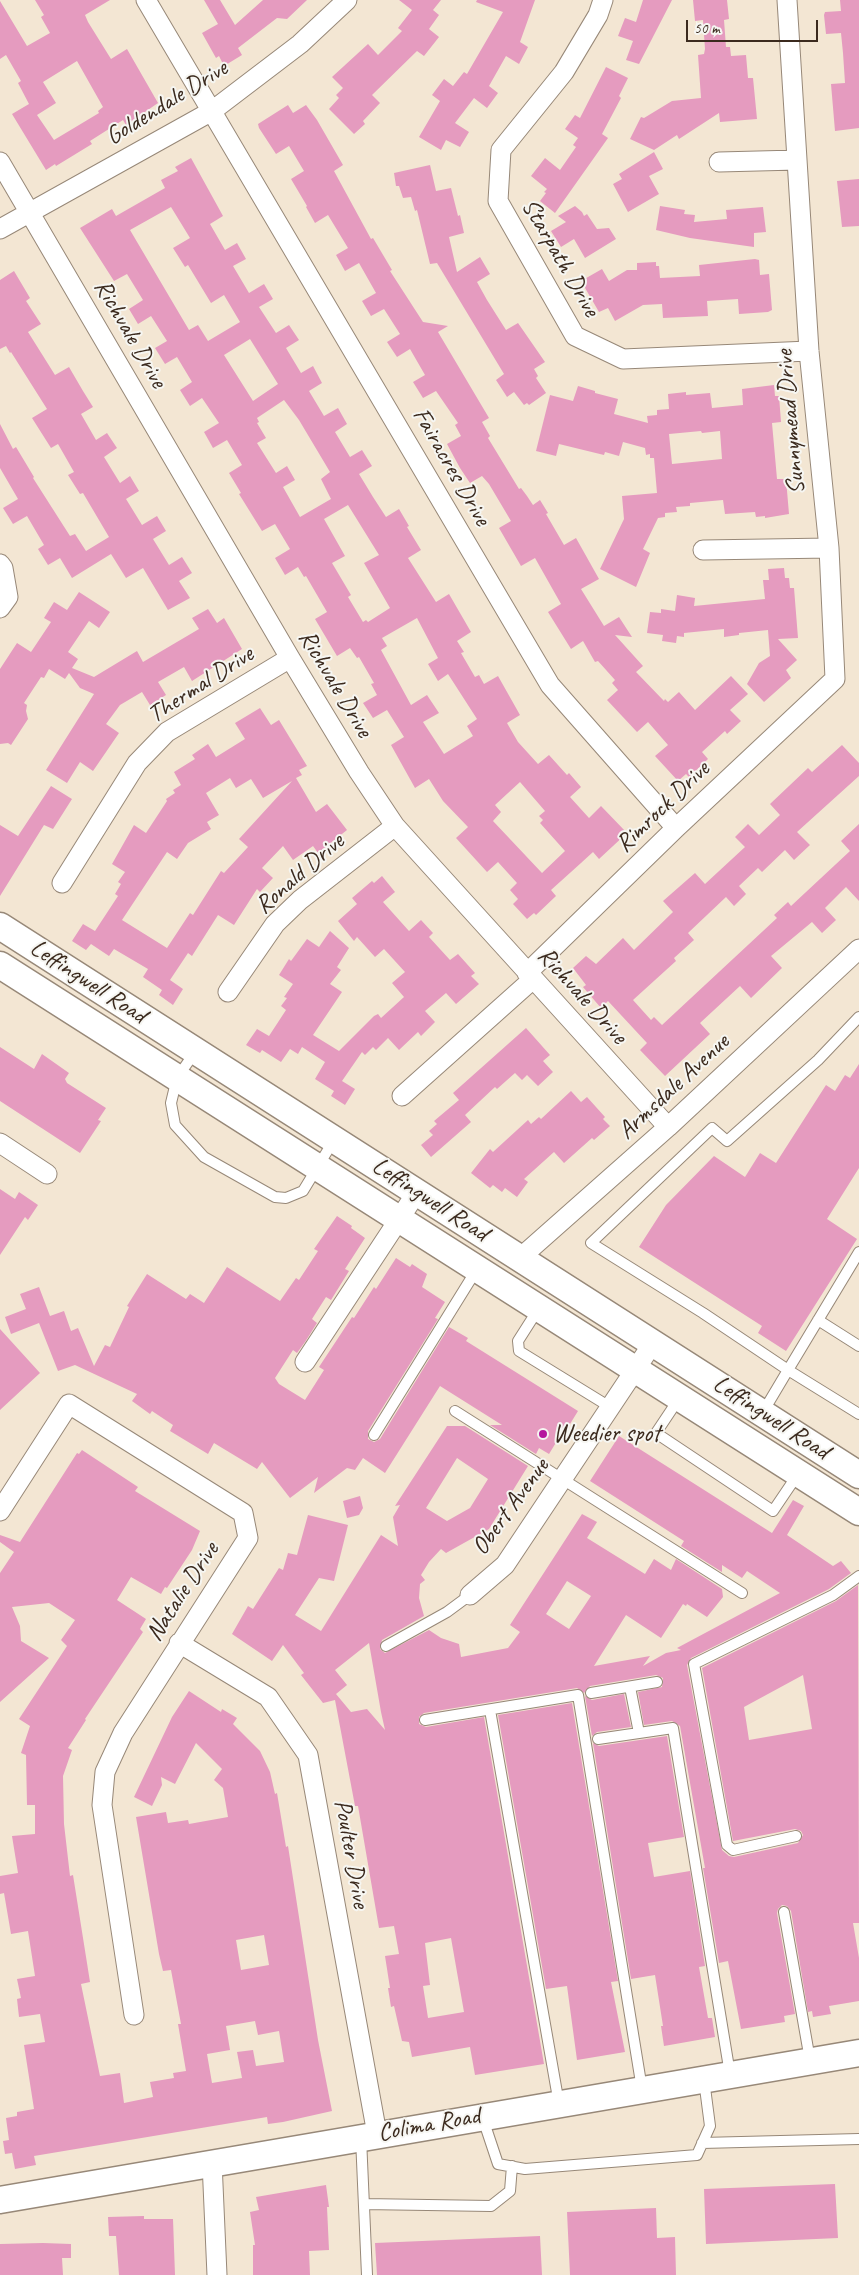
<!DOCTYPE html>
<style>
body{margin:0}
#map{position:relative;width:859px;height:2275px;overflow:hidden;background:#f3e6d3;font-family:Caveat,sans-serif}
canvas{display:block}
.scale{position:absolute;left:686px;top:20px;width:132px;height:22px;box-sizing:border-box;border:2px solid #3b2a1e;border-top:0;padding-left:6px;font-size:15px;line-height:18px;white-space:nowrap;color:#3b2a1e;-webkit-text-stroke:4px #f6f6f2;paint-order:stroke}
</style>
<div id="map">
<canvas width="859" height="2275"></canvas>
<div class="scale">50 m</div>
</div>
<script>
const context = document.querySelector('canvas').getContext('2d');
context.lineJoin = 'round';
function fill(path, color) { context.fillStyle = color; context.fill(path, 'evenodd'); }
function trace(path, color, width, dash) { context.strokeStyle = color; context.lineWidth = width; context.lineCap = dash ? 'butt' : 'round'; context.setLineDash(dash || []); context.stroke(path); }
function write(font, color, halo, rows, align = 'center') {
  context.font = font + ' Caveat,sans-serif'; context.lineWidth = 4; context.setLineDash([]); context.textBaseline = 'middle'; context.strokeStyle = halo; context.fillStyle = color; for (const [text, x, y, turn = 0] of rows) {
    context.save(); context.translate(x, y); context.rotate((+turn || 0) * Math.PI / 180); context.textAlign = isNaN(turn) ? turn : align; if (halo) context.strokeText(text, 0, 0); context.fillText(text, 0, 0); context.restore();
  }
}
const building = new Path2D(`
 M35 0H110L85 15 88 22 111 59 127 49 158 103 126 125 123 120 90 141 92 144 56 166 55 164 46 170 12 114 29 104 18 83 21 81 6 55 0 59V1L27 46 50 33 41 17 44 15ZM77 61 103 107 98 111 99 113 54 140 37 115 56 103 43 82Z
 M204 0H220L235 25 263 0H307L287 19 277 18 238 48 242 55 224 66 219 56 216 58 202 33 218 24Z
 M399 0H441L433 10 439 15 429 29 439 37 424 56 417 51 372 95 380 103 363 121 365 124 354 134 329 109 339 98 336 95 343 88 332 77 368 44 378 55 402 31 398 28 412 10Z
 M477 0H535L520 42 528 47 519 64 506 56 489 86 498 93 487 108 474 98 455 123 469 132 460 147 446 140 441 150 419 137 440 101 432 95 444 79 453 86 464 72 467 74 503 12 476 2Z
 M643 0H672L639 64 626 60 633 41 618 36 625 18 636 22Z
 M693 0H727L729 19 724 20 726 47H730L731 56 746 55 748 78H753L757 119 720 122 719 113 679 139 677 135 654 150 630 139 641 117 644 118 672 101 701 98 698 55 704 54 705 49 703 20 695 21Z
 M840 0H859V128L835 131 831 84 845 83 843 53 841 33 826 34 824 15 825 12 841 11Z
 M606 67 628 78 619 96 621 98 602 134 608 138 555 213 540 201 546 193 544 192 547 189 531 176 545 158 560 170 576 147 573 145 578 138 565 129 575 115 580 118Z
 M288 105 293 113 306 105 317 120 343 165 334 171 371 239 373 238 392 270 390 271 423 322 448 326 438 332 489 418 482 422 490 436 488 438 519 489 521 488 527 496 533 505 540 500 548 513 546 514 564 545 576 538 599 579 581 589 604 626 619 617 632 637 615 635 643 666 636 672 664 701 665 699 668 702 679 692 695 710 731 676 748 694 730 710 741 721 727 734 725 731 702 752 708 759 689 777 686 774 678 781 655 756 668 745 648 722 637 732 607 700 618 690 612 683 615 680 598 661 595 662 583 641 571 649 548 612 561 604 535 558 521 566 499 528 511 521 489 484 482 476 470 483 460 468 447 444 461 436 455 425 458 423 436 391 423 398 413 382 425 375 410 349 397 357 387 342 400 334 384 309 371 316 362 301 376 293 359 263 345 271 336 255 348 248 328 215 315 223 306 207 307 206 291 179 304 171 289 146 276 154 259 128 258 124Z
 M654 152 663 169 649 176 659 194 628 212 613 184 622 179 619 174Z
 M191 158 223 216 210 224 225 250 237 243 246 259 233 266 249 293 264 284 273 299 259 307 276 333 289 325 299 340 286 348 301 373 313 366 322 383 309 391 324 416 338 408 347 424 335 432 350 457 362 450 372 466 359 474 373 497 386 517 399 509 409 526 407 527 421 550 408 558 436 602 449 594 471 632 457 641 464 652 461 653 475 677 479 675 484 684 498 676 520 715 507 723 518 742 538 764 549 755 567 775 569 773 581 787 570 797 589 818 601 806 627 833 599 859 593 852 581 863 551 890 556 896 536 915 534 913 527 919 513 904 518 899 510 890 517 883 498 862 487 872 456 838 468 827 443 801 429 779 415 788 391 745 404 737 387 710 373 718 363 703 377 695 371 684 374 683 359 657 357 658 350 648 337 656 315 619 327 612 306 576 304 577 298 567 285 575 275 558 290 549 275 524 262 531 239 494 241 493 229 473 242 465 227 440 213 448 204 432 219 423 202 398 190 406 180 390 192 382 177 357 165 364 155 348 167 341 151 316 138 324 129 309 143 300 127 274 114 281 80 228 112 209 116 216 165 188 161 180 178 171 175 167ZM171 207 190 238 173 248 185 267 188 265 211 303 224 295 240 322 208 341 198 325 189 330 130 230ZM250 339 278 384 253 401 224 355ZM284 400 299 420 330 472 321 479 331 499 300 517 283 487 295 480 287 466 276 473 257 443 266 438 257 423 259 422 257 418ZM348 505 379 555 364 563 390 608 368 622 366 620 363 622 348 597 351 595 332 563 345 556 324 519ZM417 618 438 658 428 664 438 681 448 674 477 719 467 726 473 736 444 754 423 722 439 713 427 695 411 705 381 650 387 646 382 638ZM520 782 545 811 539 816 543 820 540 823 565 851 542 873 493 821 501 812 495 805Z
 M430 165 436 191 451 188 458 216 460 215 464 233 449 237 457 272 480 257 490 274 477 282 487 300 506 330 518 323 545 362 534 369 538 376 536 378 546 393 529 405 527 403 524 405 514 392 507 397 496 380 504 374 437 263 430 264 417 210 415 211 411 197 403 198 399 186H396L394 173Z
 M859 179V226L842 227 837 181Z
 M575 206 582 212 584 216 587 214 597 229 609 228 616 239 585 258 574 239 561 247 551 231 566 222 558 216Z
 M660 206 685 210 684 214 695 215 694 222 727 219 726 210 763 207 766 232 754 233V247L690 238 656 230Z
 M755 259 759 260 760 275 769 274 772 310 768 312 739 314 738 299 707 301 708 316 663 318 662 304 643 305 615 321 608 308 599 312 581 281 602 269 609 281 627 270H637V263L656 262V266H659L660 278 700 276 699 265Z
 M14 271 30 298 26 301 41 324 28 332 55 375 69 367 83 391 93 407 81 414 96 440 107 433 117 448 104 457 120 483 130 476 139 491 126 499 142 525 157 516 166 531 153 539 169 565 182 557 192 573 179 581 190 598 168 610 143 568 126 578 111 554 72 578 60 558 48 565 38 549 44 545 27 516 13 524 3 508 18 499 0 468V424L13 449 16 447 34 477 33 478 70 536 75 534 86 551 109 537 83 493 80 494 68 475 74 472 58 444 51 448 32 418 47 409 11 352 10 353 6 346 0 349V280Z
 M774 385 775 396H779L781 422 772 423 777 479H786L789 514 765 518V516L756 517 755 512 725 514 723 500 690 503V506L676 507 677 512 665 513V517L658 518 643 549 650 553 636 587 600 569 624 519 622 496 657 493 654 458H650V454L646 455 645 448 623 442 619 456 605 452 604 455 559 444 556 456 536 451 550 395 573 401 578 386 595 391V393L618 399 614 414 648 423 647 416 657 415V410L669 409 668 394 686 392V395L710 393 712 408 743 405 742 389ZM701 431 702 433 720 431 722 459 672 464 669 434Z
 M784 568 785 578H789L790 588H794L798 638 778 639 797 660 786 670 791 678 764 702 747 684 759 663 770 656 768 630 739 633V635L724 637V629L684 633V637L677 636 676 643 662 641 663 635 647 633 650 612 661 613V609L675 611 677 595 695 598 694 606 765 599 763 580H769L768 569Z
 M79 592 110 612 99 628 89 621 68 652 78 659 72 668 94 677 137 651 143 662 199 629 192 618 208 609 217 623 224 618 242 649 192 681 184 667 158 682 166 695 150 705 142 692 120 705 106 724 119 733 93 771 80 762 67 783 46 770 94 694 80 688 69 673 65 679 49 669 44 678 41 677 24 703 27 705 26 711 28 719 11 745 8 743 0 744V669L17 643 31 652 51 622 44 618 54 602 67 610Z
 M260 708 271 725 279 720 307 766 299 770 302 775 296 778 316 812 327 804 347 830 318 853 313 846 293 860 283 846 262 868 273 878 260 892 257 889 234 925 218 915 192 956 188 953 170 980 183 989 173 1005 159 995 162 990 143 977 148 969 114 949 109 956 91 944 86 950 72 941 83 924 95 931 118 896 115 894 121 884 118 882 125 872 112 864 134 825 146 833 167 801 166 799 175 793 173 790 181 785 174 772 195 759 192 755 208 744 216 757 245 739 235 723ZM230 778 236 788 251 779 263 798 292 781 239 839 248 847 224 873 221 871 193 915 190 913 167 948 122 920 167 852 177 859 188 843 211 829 207 822 219 815 206 793Z
 M842 745 859 763V776L797 832 810 845 794 860 785 850 762 872 758 868 739 886 746 894 734 906 726 897 688 933 694 940 674 958 676 961 633 1000 651 1020 654 1017 662 1025 777 918 774 915 788 902 791 906 850 851 841 841 859 824V901L846 887 825 908 836 920 822 933 812 922 771 956 782 968 751 998 740 986 700 1023 710 1034 665 1076 640 1050 647 1043 608 1001 601 1008 583 987 586 985 573 968 586 956 596 964 623 938 634 950 673 912 663 901 695 873 705 884 745 847 735 837 748 824 759 835 780 815 770 804 808 768 812 772Z
 M51 786 72 799 53 829 44 825 0 896V825L18 836Z
 M382 876 395 892 383 902 409 931 421 920 433 933 429 937 450 960 458 954 475 973 471 976 479 984 456 1004 446 993 425 1011 435 1022 421 1036 418 1032 399 1050 388 1038 376 1050 373 1047 365 1055 362 1052 342 1081 355 1089 345 1105 331 1096 334 1091 315 1079 325 1062 302 1047 298 1054 290 1049 281 1062 262 1050 260 1053 246 1045 257 1029 269 1036 286 1010 281 1006 287 998 284 997 293 984 279 975 289 959 291 961 307 939 319 947 330 931 349 948 337 967 341 970 330 984 342 992 313 1035 339 1051 374 1016 378 1014 381 1018 404 997 392 983 405 972 384 949 375 957 357 937 354 941 338 921 357 904 352 898 372 881 374 883Z
 M526 1028 550 1055 543 1061 553 1072 538 1086 527 1075 522 1080 515 1073 497 1089 495 1087 465 1115 471 1122 431 1157 421 1145 433 1135 429 1131 437 1124 434 1121 459 1100 453 1093Z
 M0 1047 34 1069 42 1054 69 1073 65 1079 67 1083 106 1108 98 1120 101 1121 80 1153 0 1101Z
 M859 1064V1168L827 1219 857 1239 786 1351 758 1333 762 1326 639 1247 666 1205 714 1156 745 1177 760 1153 776 1163 826 1085 835 1091 845 1075 850 1078Z
 M571 1091 581 1102 587 1097 605 1117 603 1119 610 1126 594 1140 592 1138 564 1163 554 1152 524 1179 528 1182 517 1197 505 1188 502 1192 493 1185 490 1188 471 1173 490 1149 493 1152 528 1120 531 1124 539 1117 541 1119Z
 M0 1189 15 1199 19 1192 38 1205 28 1220 25 1217 0 1255Z
 M337 1216 352 1226 351 1228 365 1238 345 1269 349 1271 331 1300 326 1297 312 1319 317 1323 305 1342 297 1353 293 1350 275 1378 279 1384 305 1400 324 1370 319 1367 352 1317 354 1318 374 1287 376 1289 396 1258 410 1267 412 1264 427 1274 422 1287 445 1302 435 1318 438 1319 368 1431V1439L374 1442 380 1439 449 1327 468 1338 466 1341 578 1411 570 1424 568 1423 549 1454 539 1448 536 1454 490 1425H502L440 1386 385 1473 363 1458 355 1470 347 1468 314 1493 318 1477 290 1498 262 1462 257 1469 214 1443 208 1454 170 1431 173 1425 152 1411 150 1414 132 1401 137 1394 75 1365 58 1371 39 1323 11 1334 5 1317 26 1309 20 1294 39 1287 50 1316 64 1311 71 1331 78 1328 94 1366 105 1345 110 1347 129 1307 127 1306 147 1274 186 1299 190 1294 204 1303 227 1267 280 1301 296 1278 299 1280 318 1251 314 1249Z
 M0 1329 40 1373 0 1410Z
 M447 1426H465L528 1466 489 1529 446 1553 441 1549 429 1562 421 1575 425 1580 420 1584 419 1598 424 1616 382 1640 380 1649 385 1653 429 1630 441 1638 459 1644 461 1657 508 1648 520 1632 510 1625 582 1514 597 1522 587 1538 645 1574 654 1559 671 1570 676 1559 722 1589 723 1597 707 1617 687 1604 686 1606 683 1604 661 1638 626 1615 594 1666 650 1656 643 1666 666 1653 681 1650 677 1648 780 1593 747 1571 742 1578 722 1565V1572L681 1546 684 1541 590 1481 619 1436 772 1533 793 1500 804 1506 787 1535 833 1566 841 1561 851 1573 829 1589 691 1658 687 1665 722 1850 729 1856 734 1857 798 1843 803 1835 801 1831 795 1829 733 1841 702 1668 836 1601 858 1585 859 1923H853L859 1958V2001L829 2006 831 2014 813 2017 812 2011 808 2012 791 1911 787 1906 782 1905 778 1909 777 1913 795 2014 784 2016 785 2022 741 2029 728 1961 719 1963 703 1868H705L680 1726 672 1721 644 1725 638 1692 662 1687 663 1678 656 1675 590 1686 584 1693 577 1688 424 1713 419 1717V1724L426 1727 484 1717 544 2064 475 2075 470 2047 412 2057 409 2042 402 2041 394 2006 391 2007 388 1988H390L385 1956 399 1954 394 1926 379 1928 358 1806H355L335 1700 323 1703 301 1675 304 1673 283 1645 272 1661 232 1634 248 1606 253 1609 279 1568 283 1570 288 1553 297 1555 308 1515 348 1525 334 1581 319 1578 295 1615 321 1631 381 1535 398 1546 393 1517 400 1505 395 1506ZM457 1458 488 1479 470 1508 447 1521 426 1508ZM567 1581 591 1596 569 1629 546 1614ZM369 1643 381 1712 385 1730 367 1709 351 1712 336 1694 347 1685 335 1670ZM803 1675 812 1729 749 1740 744 1707ZM451 1938 464 2012 428 2018 423 1986 430 1985 425 1943Z
 M82 1450 138 1487 135 1491 200 1531 192 1550 167 1588 165 1587 161 1594 131 1577 117 1600 146 1619 140 1629 143 1632 85 1719 86 1720 68 1748 72 1750 63 1776 64 1824 70 1876 73 1875 90 1982 81 1984 100 2076 120 2073 124 2103 153 2097 150 2082 174 2078 173 2073 186 2071 178 2024H181L171 1970 163 1971 159 1954 136 1817 166 1812 168 1823 188 1820 189 1824 228 1817 223 1788 214 1780 222 1769 196 1743 175 1784 161 1777 162 1785 152 1806 134 1797 172 1717 189 1691 221 1712 222 1709 237 1718 233 1724 260 1751 270 1772 275 1794 277 1793 286 1847 288 1846 318 2040 332 2111 283 2122 268 2124 267 2117 34 2156 36 2165 15 2169 12 2153 5 2154 3 2141 9 2140 6 2118 17 2116V2112L34 2109 24 2045 45 2042 40 2014 19 2017 17 1999 21 1998 17 1979 35 1976 28 1931 11 1934 4 1893 0 1894V1876L18 1873 12 1836 35 1834V1805H27L26 1755 21 1753 30 1726 19 1719 67 1646 61 1640 75 1620 49 1603 12 1607 20 1626 21 1641 49 1658 0 1702V1573L14 1552 0 1542V1535L20 1542 77 1453 79 1454ZM264 1935 269 1965 241 1970 236 1940ZM255 2021 258 2035 279 2031 284 2062 256 2066 253 2050 237 2052 242 2078 212 2083 207 2054 230 2050 226 2026Z
 M360 1496 363 1508 359 1515 347 1518 343 1501Z
 M624 1694 631 1727 597 1732 592 1736 585 1696 592 1700Z
 M572 1703 618 1981 611 1982 625 2052 577 2060 567 1986 546 1989 498 1715Z
 M667 1736 684 1837 648 1843 654 1877 690 1871 705 1966 699 1967 708 2018H712L715 2037 664 2046 661 2026H663L655 1975 631 1979 593 1743 599 1746Z
 M835 2184 838 2238 706 2244 704 2189Z
 M326 2185 329 2207H327L329 2250 309 2251 310 2275H253V2245H255L250 2212 259 2210 256 2197Z
 M656 2208 657 2238 675 2237 676 2275H570L567 2212Z
 M144 2216V2219H173L175 2275H119L116 2236H109L108 2217Z
 M540 2236 542 2275H377L375 2243Z
 M43 2243 71 2244V2258H62L63 2275H0V2244Z`);
const lane = new Path2D(`
 M195 1052 177 1078 171 1103 175 1125 204 1157 275 1197 286 1198 303 1191 334 1140
 M859 1252 788 1370 859 1414
 M539 1308 518 1341 519 1351 610 1407
 M818 1320 859 1346
 M680 1397 656 1433 773 1511 798 1474
 M455 1411 742 1593
 M763 1412 788 1370 703 1313 591 1243 712 1128 727 1141 818 1060 859 1017
 M374 1435 477 1269
 M386 1646 447 1612 470 1595
 M630 1687 639 1733
 M591 1693 657 1682
 M490 1710 559 2104
 M425 1720 578 1695 642 2089
 M598 1739 673 1728 730 2074
 M796 1836 733 1850 727 1845 694 1664 833 1595 859 1576
 M784 1912 810 2060
 M483 2119 498 2164 525 2169 697 2155 710 2126 704 2080
 M361 2138 367 2275
 M702 2143 859 2139
 M364 2204 491 2206 510 2191 512 2166`);
const street = new Path2D(`
 M146 0 550 685 676 828
 M603 0 598 15 564 72 501 150 498 201 575 336 623 359 809 351
 M0 162 290 658 359 772 395 826 668 1127
 M719 162 797 160
 M0 229 212 111 300 44 347 0
 M703 550 829 548
 M0 564 3 568 8 597 0 608
 M62 883 137 763 167 732 290 658
 M527 973 676 828 835 679 829 548 809 351 787 0
 M228 992 275 924 300 900 395 826
 M402 1096 533 979
 M0 1143 47 1174
 M520 1258 668 1127 859 949
 M305 1362 417 1192
 M0 1511 69 1404 243 1513 248 1538 123 1733 105 1772 102 1805 134 2015
 M470 1595 505 1565 653 1343
 M179 1643 268 1697 308 1755 377 2134
 M212 2162 217 2275`);
const secondary = new Path2D(`
 M0 926 859 1475
 M0 965 859 1512
 M0 2200 859 2053`);
const markers = [
 [543,1434,5,"#b5179e"]
];
const streetNames = [
 ["Goldendale Drive",167,103,-32],
 ["Starpath Drive",560,258,60],
 ["Richvale Drive",130,334,60],
 ["Sunnymead Drive",791,422,-95],
 ["Fairacres Drive",451,467,60],
 ["Richvale Drive",335,684,59],
 ["Thermal Drive",201,685,-33],
 ["Rimrock Drive",663,807,-44],
 ["Ronald Drive",300,874,-41],
 ["Leffingwell Road",88,982,33],
 ["Richvale Drive",582,996,48],
 ["Armsdale Avenue",674,1087,-43],
 ["Leffingwell Road",430,1200,33],
 ["Leffingwell Road",771,1418,33],
 ["Obert Avenue",511,1507,-54],
 ["Natalie Drive",183,1592,-57],
 ["Poulter Drive",351,1854,80],
 ["Colima Road",429,2125,-10]
];
const poiNames = [
 ["Weedier spot",553,1434]
];
fill(building, '#e59bbf');
trace(lane, '#978878', 12);
trace(street, '#978878', 21);
trace(secondary, '#978878', 29);
trace(lane, '#fff', 10);
trace(street, '#fff', 19);
trace(secondary, '#fff', 26);
for (const [x, y, r, color] of markers) { const dot = new Path2D(); dot.arc(x, y, r, 0, 2 * Math.PI); context.fillStyle = color; context.fill(dot); trace(dot, '#f6f6f2', 2); }
write('25px', '#3b2a1e', '#f6f6f2', streetNames);
write('25px', '#3b2a1e', '#f6f6f2', poiNames, 'left');
</script>
